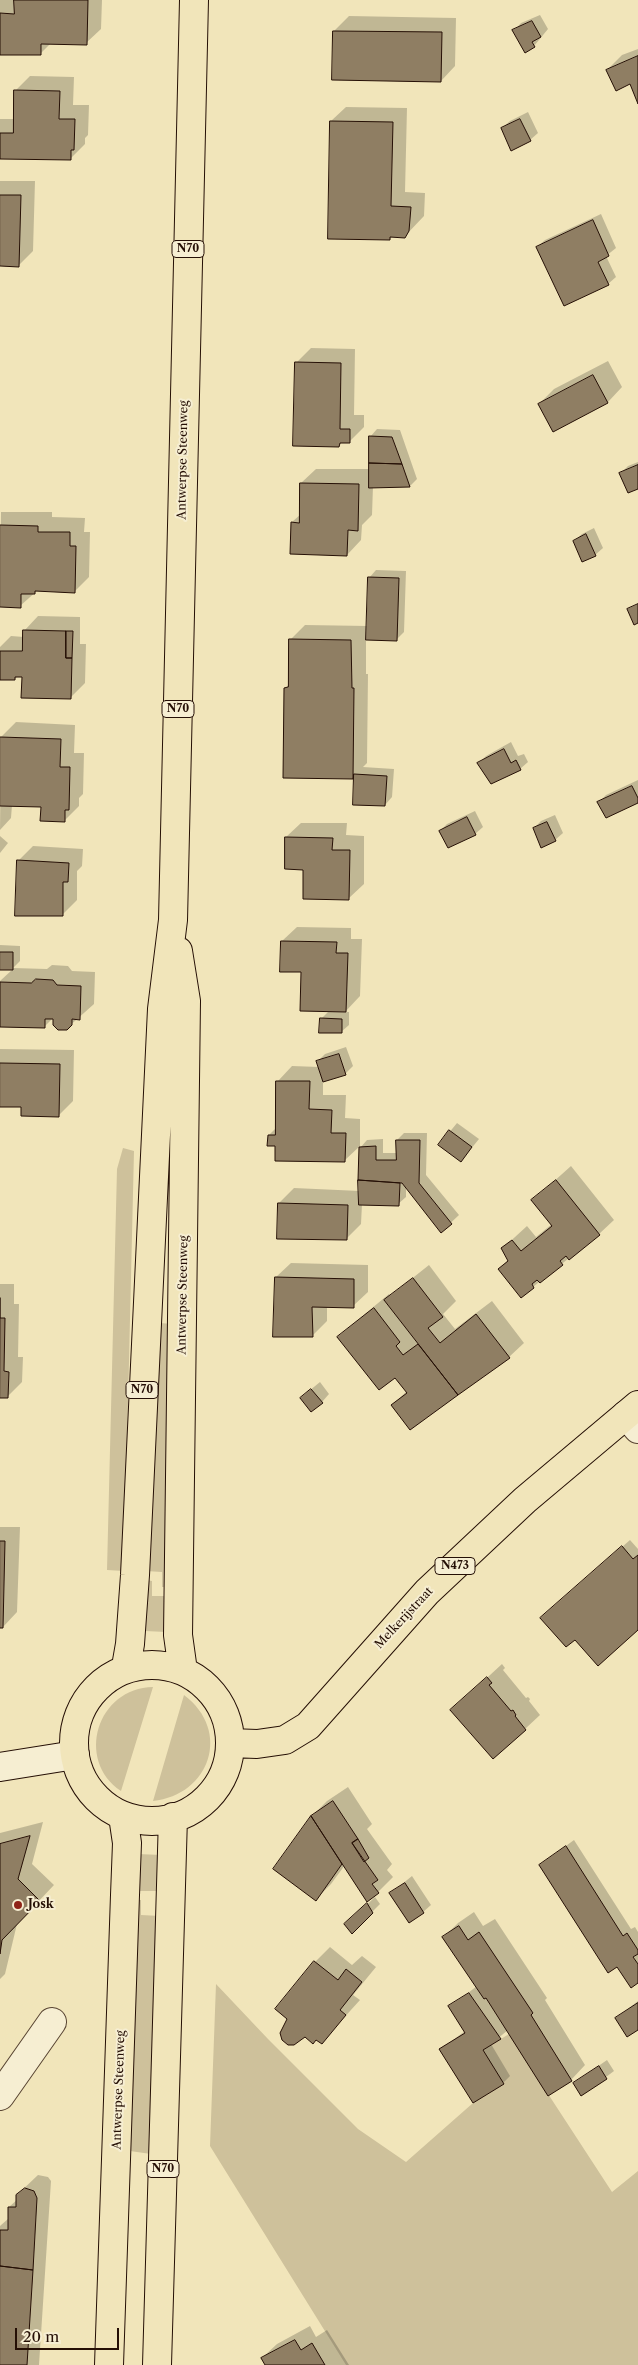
<!DOCTYPE html>
<style>
body{margin:0}
#map{position:relative;width:638px;height:2365px;overflow:hidden;background:#f1e5ba;font-family:"Libre Caslon Text",serif}
canvas{display:block}
.scale{position:absolute;left:15px;top:2328px;width:104px;height:22px;box-sizing:border-box;border:2px solid #250f05;border-top:0;padding-left:6px;font-size:15px;line-height:18px;white-space:nowrap;color:#250f05;-webkit-text-stroke:4px #f6eed2;paint-order:stroke}
</style>
<div id="map">
<canvas width="638" height="2365"></canvas>
<div class="scale">20 m</div>
</div>
<script>
const context = document.querySelector('canvas').getContext('2d');
context.lineJoin = 'round';
function fill(path, color) { context.fillStyle = color; context.fill(path, 'evenodd'); }
function trace(path, color, width, dash) { context.strokeStyle = color; context.lineWidth = width; context.lineCap = dash ? 'butt' : 'round'; context.setLineDash(dash || []); context.stroke(path); }
function write(font, color, halo, rows, align = 'center') {
  context.font = font + ' "Libre Caslon Text",serif'; context.lineWidth = 4; context.setLineDash([]); context.textBaseline = 'middle'; context.strokeStyle = halo; context.fillStyle = color; for (const [text, x, y, turn = 0] of rows) {
    context.save(); context.translate(x, y); context.rotate((+turn || 0) * Math.PI / 180); context.textAlign = isNaN(turn) ? turn : align; if (halo) context.strokeText(text, 0, 0); context.fillText(text, 0, 0); context.restore();
  }
}
const green = new Path2D(`
 M123 1148 134 1151 124 1571 107 1570 117 1169Z
 M159 1323 174 1324 167 1587H162V1572L146 1571Z
 M146 1580 152 1581V1596H167L166 1632 145 1631Z
 M153 1687 121 1791C75 1760 97 1688 153 1687Z
 M184 1695C232 1731 210 1795 153 1801Z
 M137 1854 162 1855 161 1907H156V1891H136Z
 M136 1900H141V1915L160 1916 151 2154 130 2151Z
 M216 1984 268 2039 358 2129 406 2162 473 2103 503 2084 483 2050 509 2034 612 2192 638 2171V2365H346L210 2146Z`);
const shadow = new Path2D(`
 M0 0H102L101 29 86 43H51L40 54 0 53Z
 M540 15 548 29 534 46 514 31 521 23Z
 M349 16 456 18 455 66 441 81 334 31Z
 M638 49V101L630 83 607 70 622 55Z
 M30 76 74 77 73 105H89L88 135 85 138V144L70 159 0 158V119H14L15 91Z
 M346 107 407 108 405 192 425 193 424 216 405 236H393L390 239 331 121Z
 M528 112 538 133 530 140 502 128 510 121Z
 M0 181H35L33 251 18 266 0 265Z
 M601 214 616 248 606 256 616 277 608 284 537 247 545 240Z
 M311 348 355 349 354 415H364V427L349 442H342L339 445 296 363Z
 M608 361 622 387 608 402 553 431 539 404 554 389Z
 M377 429 400 430 417 479 410 486H373L372 515 362 525 361 540 347 555 292 522 301 514V483L316 469H370V437Z
 M638 462V488L620 474 628 466Z
 M1 512H52V517L85 518 84 532H90L89 577 75 591 38 590 20 606 0 605Z
 M594 528 603 548 595 555 574 541 582 534Z
 M376 570 406 571 404 632 396 640 366 639V674H368L367 763 363 767 394 769 392 797 385 805 354 803 356 774 352 777 286 688 289 684 290 640 305 625 368 626 369 578Z
 M38 616 80 617V644H86L85 683 71 697 23 676H18L15 679H0V647L11 636 24 637V631Z
 M16 722 75 725 74 753H84L83 794 79 798V806L64 821 42 806 12 805 11 818 0 830 1 737Z
 M511 742 518 756 524 754 528 762 520 769 479 763 486 756Z
 M638 780V802H599L606 795Z
 M475 811 483 827 475 834 440 831 447 824Z
 M555 815 563 833 555 840 534 828 541 821Z
 M301 823H347L346 835 364 836V884L349 898 305 868 286 837Z
 M0 836 8 843 0 853Z
 M33 846 83 849 82 866 77 871V900L62 915 18 861Z
 M297 927 351 928V939H362L360 996 345 1012H349V1025L341 1032 321 1019 329 1011 282 941Z
 M0 945 20 946V961L13 968 47 969 52 965 68 966 72 971 95 972 94 1004 66 1029 54 1017 45 1026 0 1025V981L13 969 0 968Z
 M346 1047 353 1066 345 1074 323 1081V1095H346L345 1118 360 1119V1146L345 1160 277 1145 269 1135 277 1127 278 1081 292 1066 319 1067 317 1062 325 1054Z
 M0 1049 74 1050 73 1101 59 1115 23 1106H0Z
 M457 1123 479 1139 461 1161 439 1145Z
 M404 1133H427L426 1175 459 1215 441 1232 406 1187V1197L398 1204H362L361 1224 346 1239 279 1203 294 1188 360 1191V1148L367 1140 383 1139V1153H397V1140Z
 M571 1166 614 1220 599 1234 533 1287 499 1269 509 1259 503 1248 527 1226 536 1237 552 1224 533 1200Z
 M291 1263 368 1265V1292L353 1306H327V1321L312 1336 276 1277Z
 M429 1265 456 1301 443 1314 455 1329 492 1301 524 1343 509 1357 411 1428 392 1405 407 1391 395 1376 339 1337 354 1323 389 1294 390 1296Z
 M0 1284H14V1304H19L18 1357H23L22 1382 7 1397H0Z
 M320 1382 329 1394 322 1402 309 1391Z
 M0 1527H20L17 1612 3 1627H0Z
 M630 1540 638 1549V1629L549 1611Z
 M502 1664 505 1668 503 1670 526 1698 528 1697 530 1699 529 1701 540 1715 525 1729 452 1710Z
 M348 1787 372 1824 367 1829 392 1864 387 1870 393 1877 378 1892 345 1865 331 1884 316 1899 274 1869 312 1816 327 1801Z
 M43 1822 32 1864 54 1885 17 1924 5 1974 0 1979V1833Z
 M574 1840 631 1929 635 1927 638 1932V1981L540 1865Z
 M412 1876 431 1905 423 1912 391 1893Z
 M375 1897 380 1904 352 1932 354 1917Z
 M474 1912 483 1926 495 1919 547 1998 545 2000 585 2065 571 2080 508 2030 491 2044 510 2076 503 2083 441 2049 465 2031 450 2007 477 1986 444 1937 458 1923Z
 M330 1947 352 1965 362 1956 376 1967 353 1995 360 2000 322 2042 305 2035 315 1962Z
 M638 2001V2029L616 2018Z
 M607 2060 614 2071 582 2095 574 2083Z
 M38 2175 48 2177 51 2181 39 2365H0V2226L9 2218V2207L19 2198V2193Z
 M310 2326 316 2337 327 2330 349 2365H267L262 2358 277 2344Z`);
const building = new Path2D(`
 M14 0H88L87 45 41 44V55H0V13L14 14Z
 M532 21 541 37 532 42 535 47 525 53 512 30Z
 M333 31 442 32 441 82 332 80Z
 M638 56V104L630 84 616 91 606 70Z
 M14 90 60 91 59 119H75L74 150H71V160L0 159V133H13Z
 M520 119 531 141 511 151 501 128Z
 M330 121 393 122 391 206 411 207 409 231 405 238 390 237V240L328 239Z
 M0 195H21L19 267 0 266Z
 M593 220 609 256 598 262 609 285 564 306 536 247Z
 M295 362 341 363 340 429H350V443H340L339 447 293 446Z
 M593 375 608 403 553 432 538 404Z
 M369 436 392 437 402 464 369 463Z
 M369 463 402 464 410 487 369 488Z
 M638 465V489L628 493 619 473Z
 M300 483 359 484 358 531 348 530 347 556 290 554 291 522 299 523Z
 M0 525 38 526V532H70V546H76L75 593 35 591V594H21V608L0 607Z
 M586 534 596 556 582 562 573 541Z
 M368 577 399 578 397 641 366 640Z
 M638 604V623L634 625 627 609Z
 M23 630 66 631V658H72L71 699 21 698 22 677H15V680H0V651H22Z
 M66 631H73L72 658H66Z
 M289 639 351 640 352 688H354L353 779 283 778 284 688 288 687Z
 M0 737 61 739 60 767H70L69 810H65V822L40 821 41 807 0 806Z
 M504 749 511 763 516 760 521 770 491 784 477 763Z
 M354 774 387 776 385 806 353 805Z
 M632 786 638 798V803L606 818 597 802Z
 M467 817 476 835 448 848 439 831Z
 M547 822 556 841 541 848 533 828Z
 M285 837 333 838 332 850H350L349 900 303 899V870L285 869Z
 M17 860 69 863 68 882H63V916H15Z
 M281 941 337 942 336 953H348L346 1012 300 1011 301 972H280Z
 M0 952H13V970H0Z
 M36 979 53 980 57 985 81 986 80 1020 72 1019V1025L67 1030H58L53 1025V1019H45V1028L0 1027V982L31 983Z
 M320 1018 342 1019V1033H319Z
 M339 1054 346 1075 323 1082 316 1061Z
 M0 1063 60 1064 59 1117 21 1116V1107H0Z
 M276 1081H310L309 1109 332 1110 331 1133H346L345 1162 275 1161V1146H267L268 1135H275Z
 M449 1130 472 1147 461 1162 438 1145Z
 M396 1140H420L419 1183 452 1224 441 1233 402 1183 358 1180 359 1147 376 1146V1160H396Z
 M358 1180 400 1183 399 1206 359 1205Z
 M556 1180 600 1235 569 1260 566 1256 560 1261 563 1265 540 1283 537 1280 532 1284 534 1288 521 1298 498 1269 508 1261 501 1248 512 1240 521 1251 552 1226 531 1200Z
 M278 1203 348 1205 347 1240 277 1239Z
 M275 1277 354 1279V1308L312 1307 313 1337H273Z
 M413 1278 443 1317 428 1328 440 1343 476 1314 510 1358 458 1395 384 1300Z
 M0 1298V1318H5L4 1371 9 1372 8 1398H0Z
 M374 1308 400 1342 396 1346 403 1355 418 1344 458 1395 410 1430 391 1405 407 1393 395 1378 379 1390 337 1337Z
 M311 1389 323 1403 311 1412 300 1398Z
 M0 1541H5L3 1628H0Z
 M622 1546 633 1559 638 1555V1630L598 1666 575 1640 566 1647 540 1618Z
 M487 1677 492 1683 489 1685 511 1711 513 1710 516 1715 515 1716 526 1730 493 1759 450 1710Z
 M333 1801 358 1839 352 1843 378 1880 372 1884 379 1893 367 1902 311 1816Z
 M311 1816 342 1864 316 1901 273 1869Z
 M30 1836 18 1879 40 1901 2 1940 0 1954V1844Z
 M358 1839 369 1858 364 1862 352 1843Z
 M566 1846 623 1936 627 1933 638 1950V1954L633 1957 638 1964V1983L631 1988 617 1967 608 1973 539 1865Z
 M405 1883 424 1913 409 1923 389 1893Z
 M367 1903 373 1913 352 1934 344 1924Z
 M459 1926 468 1940 479 1932 533 2013 531 2015 572 2081 548 2096 486 1998 484 1999 442 1937Z
 M314 1961 338 1980 346 1969 362 1982 340 2010 346 2015 322 2044 316 2040 313 2044 305 2037 294 2045H288L282 2040 280 2033 287 2019 275 2009Z
 M469 1993 501 2039 483 2050 504 2084 473 2103 439 2049 465 2033 448 2006Z
 M638 2003V2030L627 2037 615 2018Z
 M599 2066 607 2079 581 2096 573 2083Z
 M25 2188 34 2191 37 2198 33 2270 0 2266V2230H8V2207H16V2195Z
 M0 2266 33 2270 27 2365H0Z
 M295 2340 301 2350 312 2343 325 2365H265L261 2358Z`);
const street = new Path2D(`
 M626 1415 638 1429
 M0 2096 52 2022`);
const secondary = new Path2D(`
 M0 1767 75 1755`);
const primary = new Path2D(`
 M178 951 186 1001 178 1635 183 1671
 M74 1743a78 78 0 1 1 156 0a78 78 0 1 1-156 0Z
 M126 1667 130 1644 135 1575 162 1009 173 920 194 0
 M230 1743 257 1744 285 1740 308 1726 427 1592 525 1500 638 1405
 M109 2365 125 1895 127 1843 123 1816
 M157 2365 173 1817`);
const markers = [
 [18,1905,5,"#8f2418"]
];
const shields = [
 [188,249,32],
 [178,709,32],
 [142,1390,32],
 [455,1566,40],
 [163,2169,32]
];
const shieldNames = [
 ["N70",188,249],
 ["N70",178,709],
 ["N70",142,1390],
 ["N473",455,1566],
 ["N70",163,2169]
];
const streetNames = [
 ["Antwerpse Steenweg",183,460,-89],
 ["Antwerpse Steenweg",183,1295,-89],
 ["Melkerijstraat",404,1618,-47],
 ["Antwerpse Steenweg",119,2090,-88]
];
const poiNames = [
 ["Josk",28,1905]
];
fill(green, '#cec19b');
fill(shadow, '#0003');
fill(building, '#8f7e63');
trace(building, '#250f05', 1);
trace(street, '#584432', 30);
trace(secondary, '#250f05', 30);
trace(primary, '#250f05', 30);
trace(street, '#f6eed2', 28);
trace(secondary, '#f6eed2', 28);
trace(primary, '#f1e5ba', 28);
for (const [x, y, r, color] of markers) { const dot = new Path2D(); dot.arc(x, y, r, 0, 2 * Math.PI); context.fillStyle = color; context.fill(dot); trace(dot, '#f6eed2', 2); }
for (const [x, y, w] of shields) { const box = new Path2D(); box.roundRect(x - w / 2, y - 8.5, w, 17, 4); context.fillStyle = '#f6eed2'; context.fill(box); trace(box, '#250f05', 1); }
write('bold 11px', '#250f05', null, shieldNames);
write('12px', '#250f05', '#f6eed2', streetNames);
write('bold 12px', '#250f05', '#f6eed2', poiNames, 'left');
</script>
